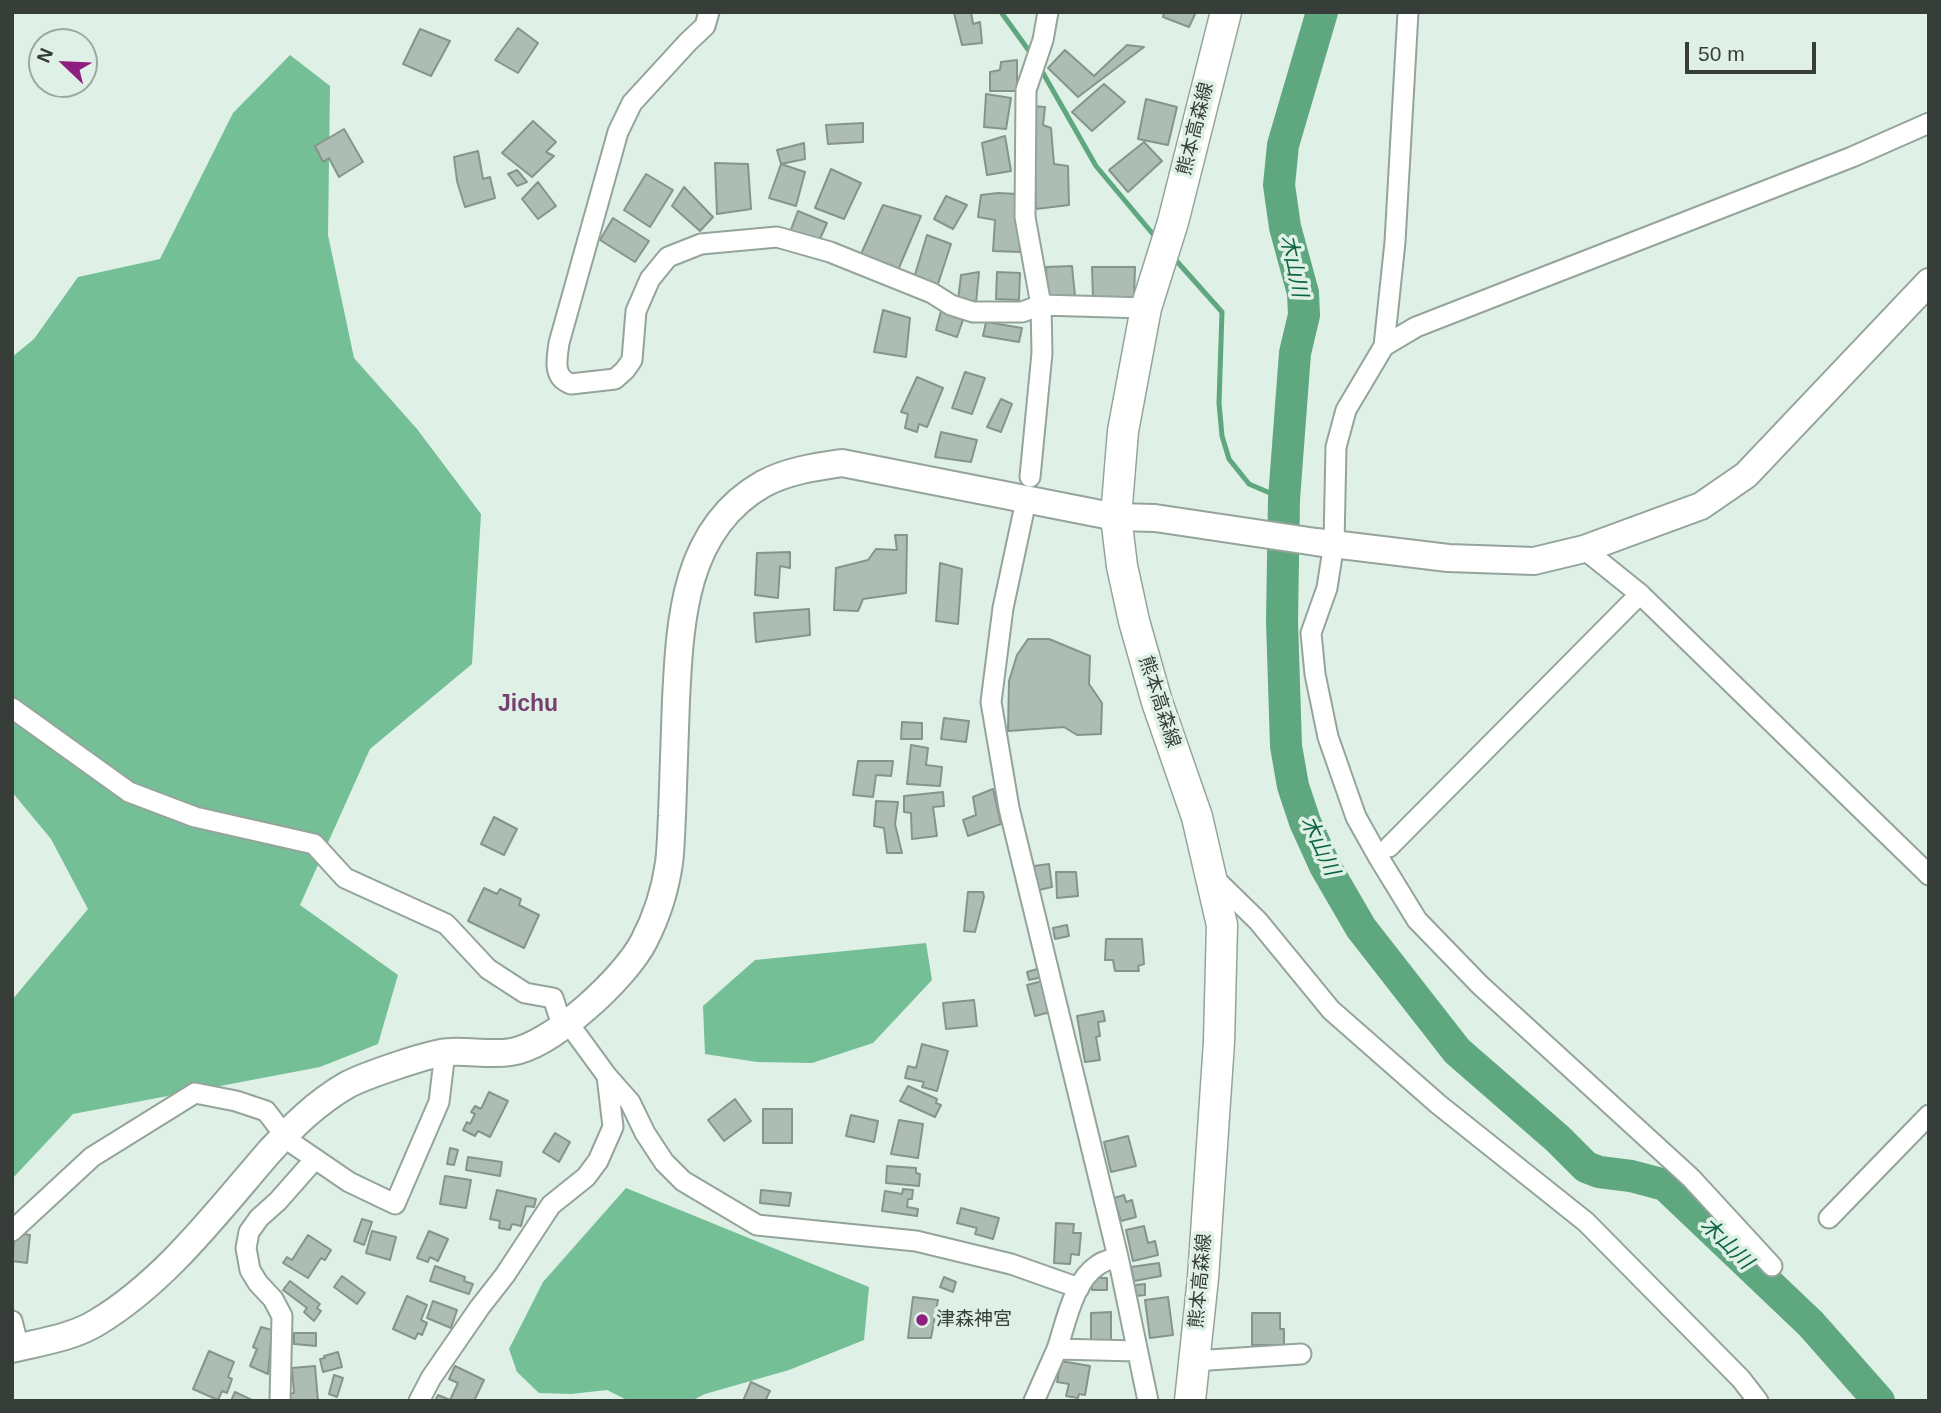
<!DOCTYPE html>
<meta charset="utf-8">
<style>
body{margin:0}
#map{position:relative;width:1941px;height:1413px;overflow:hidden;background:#dff0e6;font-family:Arial,sans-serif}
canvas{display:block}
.frame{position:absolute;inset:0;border:14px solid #373e3a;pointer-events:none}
.north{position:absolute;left:28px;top:28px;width:70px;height:70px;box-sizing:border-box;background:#dff0e6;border:2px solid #9ca9a1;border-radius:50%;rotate:293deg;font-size:19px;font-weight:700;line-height:28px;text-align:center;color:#373e3a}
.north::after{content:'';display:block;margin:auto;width:24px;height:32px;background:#8e1e80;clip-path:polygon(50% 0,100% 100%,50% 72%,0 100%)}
.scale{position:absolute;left:1685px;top:42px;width:131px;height:32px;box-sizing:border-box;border:4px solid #373e3a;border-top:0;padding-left:9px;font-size:21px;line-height:24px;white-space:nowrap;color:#373e3a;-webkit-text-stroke:5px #dff0e6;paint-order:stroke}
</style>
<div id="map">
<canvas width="1941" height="1413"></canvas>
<div class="frame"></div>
<div class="north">N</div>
<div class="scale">50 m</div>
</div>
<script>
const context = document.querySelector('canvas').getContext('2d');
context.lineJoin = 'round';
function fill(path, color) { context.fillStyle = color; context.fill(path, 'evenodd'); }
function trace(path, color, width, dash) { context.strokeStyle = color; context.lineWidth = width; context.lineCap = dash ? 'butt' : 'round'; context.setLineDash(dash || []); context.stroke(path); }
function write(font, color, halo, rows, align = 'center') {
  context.font = font + ' Arial,"Noto Sans JP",sans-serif'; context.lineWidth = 7; context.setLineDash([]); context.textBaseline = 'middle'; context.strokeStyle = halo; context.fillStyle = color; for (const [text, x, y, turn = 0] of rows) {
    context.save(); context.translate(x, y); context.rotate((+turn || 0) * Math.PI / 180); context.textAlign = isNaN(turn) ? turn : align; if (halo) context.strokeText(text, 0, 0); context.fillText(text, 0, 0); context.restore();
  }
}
const forest = new Path2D(`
 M290 55 330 86 328 235 354 358 417 429 481 514 472 664 370 749 300 905 398 975 378 1044 320 1067 73 1114 12 1179V1000L88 909 51 839 12 792V357L34 339 78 277 160 259 233 113Z
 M926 943 932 980 873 1043 812 1063 757 1062 705 1054 703 1006 755 960Z
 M626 1188 869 1287 864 1340 789 1370 705 1394 691 1401H629L607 1390 571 1394 539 1393 517 1372 509 1349 543 1282Z`);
const stream = new Path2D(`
 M1001 12 1032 55
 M1039 66 1096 166 1157 239
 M1173 257 1222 312 1219 403 1222 436 1229 459 1249 484 1284 499`);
const river = new Path2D(`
 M1322 12 1283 145 1279 185 1285 227 1303 293 1304 315 1295 353 1284 499 1282 621 1286 746 1293 786 1305 822 1325 866 1361 928 1457 1051 1558 1139 1586 1167 1599 1172 1631 1176 1665 1185 1811 1324 1879 1401`);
const building = new Path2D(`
 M971 12 973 24 980 22 982 43 962 45 954 13Z
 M1164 12H1196L1189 27 1163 17Z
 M518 28 538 43 518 73 495 60Z
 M420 29 450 41 431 76 403 64Z
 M1127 45 1144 47 1078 97 1048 68 1065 50 1094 76Z
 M1017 60V91H990V72L1000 70 1001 62Z
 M1104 84 1125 102 1092 131 1072 112Z
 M986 94 1011 98 1006 129 984 127Z
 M1146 99 1177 107 1168 145 1138 139Z
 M1033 106 1045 107 1043 125 1051 128 1054 164 1068 166 1069 205 1036 209Z
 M533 121 556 142 546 152 554 156 532 177 502 153Z
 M863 123V142L828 144 826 125Z
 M344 129 363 162 339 177 329 158 323 162 315 146Z
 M1005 136 1011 171 987 175 982 143Z
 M1144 142 1162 161 1128 192 1109 170Z
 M804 143 805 159 781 164 777 150Z
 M478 151 483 179 490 177 495 198 465 207 457 181 454 157Z
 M715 163 748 164 751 209 717 214Z
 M781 164 805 172 796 206 769 198Z
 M831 169 861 183 844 219 815 208Z
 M517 170 527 182 517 186 508 174Z
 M646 174 673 190 650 227 624 210Z
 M538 182 556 206 538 219 522 199Z
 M684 187 713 217 700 231 672 206Z
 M998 193 1018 194 1020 252 993 251 995 220 978 217 981 195Z
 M946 196 967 205 953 229 934 219Z
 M883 205 921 216 898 270 861 254Z
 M798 211 827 223 820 239 790 232Z
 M613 218 649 241 635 262 600 240Z
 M927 235 951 244 937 287 914 278Z
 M1072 266 1075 296 1047 298 1046 267Z
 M1092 267H1135L1134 299 1093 297Z
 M979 272 976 303 958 301 961 275Z
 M997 272 1020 273 1019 300 996 299Z
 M883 310 910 318 906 357 874 352Z
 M941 311 963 320 957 337 936 330Z
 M986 322 1022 328 1019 342 983 336Z
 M965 372 985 378 972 414 952 408Z
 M917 377 943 388 927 427 919 424 917 432 905 428 908 414 901 412Z
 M1001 399 1012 404 1001 432 987 427Z
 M941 432 977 440 971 462 935 457Z
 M895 535H907L906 593 863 599 858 611 834 610 836 568 868 560 876 549 897 550Z
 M790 552V568L780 566 778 598 755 595 757 553Z
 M940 563 962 569 958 624 936 621Z
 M809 609 810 635 756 642 754 613Z
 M1028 639H1049L1090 656 1089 684 1102 703 1101 734 1077 735 1064 727 1008 731 1009 681 1017 655Z
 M944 718 969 721 966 742 941 739Z
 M902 722 922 723V739H901Z
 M911 745 928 748 926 765 942 767 940 786 907 784Z
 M858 761H893L891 776 876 775 873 797 853 795Z
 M993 789 1001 824 968 836 963 820 976 815 973 797Z
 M943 792 944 806 933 807 937 836 912 839 911 813 904 812V796Z
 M876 801 898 802 895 824 902 853H887L884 828 874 826Z
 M494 817 517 829 504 855 481 844Z
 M1049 864 1052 887 1039 890 1034 866Z
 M1056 872H1076L1078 896 1057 898Z
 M484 888 497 894 500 889 521 899 519 905 539 915 524 948 468 921Z
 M968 892H983L984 897 975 932 964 931Z
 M1067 925 1069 936 1055 939 1053 928Z
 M1106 939H1142L1144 964 1138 966 1139 971H1115L1113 960H1105Z
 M1041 968 1043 977 1029 980 1027 972Z
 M1046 980 1054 1011 1035 1016 1027 985Z
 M974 1000 977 1026 946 1029 943 1003Z
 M1103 1011 1105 1021 1098 1022 1100 1036 1096 1037 1100 1060 1085 1062 1077 1016Z
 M922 1044 948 1051 937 1091 922 1087 924 1082 905 1078 908 1066 916 1068Z
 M908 1086 937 1099 936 1103 941 1105 935 1117 900 1101Z
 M489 1092 508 1101 490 1137 478 1131 475 1136 463 1130 467 1122 470 1124 475 1114 471 1112 475 1106 481 1109Z
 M735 1099 751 1121 724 1141 708 1120Z
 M763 1109H792V1143H763Z
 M851 1115 878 1121 874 1142 846 1136Z
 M899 1120 923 1124 918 1158 891 1154Z
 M555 1133 570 1142 559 1162 543 1152Z
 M1128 1136 1136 1166 1111 1172 1104 1142Z
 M450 1148 458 1150 454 1165 447 1164Z
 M468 1157 502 1162 500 1176 466 1170Z
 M887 1166 916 1168V1173L920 1174 919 1186 886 1183Z
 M445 1176 471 1180 466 1208 440 1204Z
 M903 1189 913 1190 912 1199H908L907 1207 918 1209 917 1216 882 1211 885 1191 902 1194Z
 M497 1190 536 1199 534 1207 526 1206 521 1226 512 1224 510 1230 499 1228 500 1221 490 1219Z
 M761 1190 791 1193 789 1206 760 1203Z
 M1124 1195 1126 1202 1132 1200 1136 1217 1121 1221 1114 1198Z
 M961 1208 999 1218 993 1239 975 1234 977 1228 957 1223Z
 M362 1219 372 1222 364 1245 354 1241Z
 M1056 1223 1074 1224 1073 1233H1081L1079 1255 1071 1254 1070 1264 1054 1263Z
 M1144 1226 1148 1243 1155 1241 1158 1255 1133 1261 1126 1230Z
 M372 1231 396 1237 390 1260 366 1253Z
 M429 1231 448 1239 438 1261 430 1257 428 1262 417 1258Z
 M15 1233 30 1235 27 1263 12 1261Z
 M308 1235 331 1250 325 1260 321 1258 308 1278 283 1263 287 1257 292 1260Z
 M1159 1263 1161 1276 1134 1281 1131 1267Z
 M435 1266 465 1277 464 1281 473 1284 469 1294 430 1281Z
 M342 1276 365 1293 357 1304 334 1287Z
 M944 1277 956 1282 953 1292 940 1287Z
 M1092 1278H1107V1290H1092Z
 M290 1281 320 1304 317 1308 321 1311 314 1321 304 1312 307 1308 283 1290Z
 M1145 1284V1295L1136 1296 1135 1285Z
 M407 1296 427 1305 421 1320 427 1323 422 1335 418 1333 415 1339 393 1329Z
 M913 1297 938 1300 931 1338H908Z
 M1168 1297 1173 1335 1150 1338 1145 1300Z
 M433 1301 457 1310 451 1328 427 1318Z
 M1111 1312V1342H1091V1313Z
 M1252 1313H1280V1329H1284V1345H1252Z
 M261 1327 272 1330 268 1374 250 1366 257 1349 253 1347Z
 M294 1333H316V1346L294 1344Z
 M209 1351 234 1362 228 1377 232 1379 227 1393 222 1391 218 1400 193 1389Z
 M338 1352 342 1367 323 1372 320 1359 325 1358 324 1356Z
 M1061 1361 1090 1366 1085 1395 1079 1394 1078 1398 1066 1396 1069 1384 1057 1382Z
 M315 1366 318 1401H288V1394L294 1393 292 1368Z
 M455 1366 484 1380 474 1401H435L438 1395 450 1400 458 1383 449 1379Z
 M334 1375 343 1378 337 1397 329 1394Z
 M751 1382 770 1391 765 1401H743Z
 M235 1392 254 1401H231Z`);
const street = new Path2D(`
 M709 12 705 26 688 42 632 103 618 132 559 343C557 359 552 377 571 384L615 379 625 370 632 360 636 311 650 279 668 257 701 244 777 237 830 252 932 293 951 305 973 312H1022L1041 305 1146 308
 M1408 12 1395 242 1384 346 1346 410 1336 447 1334 543 1327 588 1311 633 1315 674 1328 737 1356 817 1379 858 1417 920 1480 985 1691 1178 1772 1266
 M1384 346 1416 327 1852 157 1929 123
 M1030 477 1042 353 1041 305 1025 217 1026 90 1043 40 1048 12
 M1024 510 1003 608 991 702 1009 808 1118 1257 1148 1401
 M1584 549 1640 594 1929 875
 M12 708 129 792 195 817 314 844 345 878 446 924 488 969 525 993 553 998 560 1019 569 1024 607 1076 613 1127 598 1161 586 1177 551 1205 505 1275 480 1307 431 1378 419 1401
 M1389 847 1640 594
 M1213 877 1258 921 1331 1010 1438 1104 1586 1222 1741 1379 1758 1401
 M607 1076 630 1102 645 1133 664 1162 683 1181 757 1225 916 1241 1011 1264 1079 1288
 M1829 1218 1929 1115
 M12 1231 92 1157 195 1093 236 1101 266 1111 289 1141 349 1182 395 1204 439 1102 445 1052
 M12 1321 19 1348
 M1057 1349C1066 1323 1073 1281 1098 1265 1103 1261 1112 1259 1118 1257
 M1194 1361 1301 1354
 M280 1401 282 1316 273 1299 258 1283 250 1270 246 1248 249 1232 259 1218 278 1201 315 1159
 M1034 1401 1057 1349 1137 1351`);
const secondary = new Path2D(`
 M12 1349C40 1342 71 1338 96 1323 166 1281 217 1212 270 1151 293 1126 316 1103 347 1085 364 1076 432 1052 450 1052 470 1051 492 1055 511 1052 552 1046 626 977 644 941 657 916 665 891 669 863 671 848 671 832 672 816 673 777 675 739 676 700 680 620 684 529 763 484 787 471 815 467 842 463L1116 517 1155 518 1316 542 1448 558 1534 561 1584 549 1701 506 1746 475 1929 282`);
const primary = new Path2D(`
 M1190 1401 1203 1278 1219 1042 1222 925 1197 817 1157 702 1134 621 1122 566 1116 517 1123 431 1146 308 1173 222 1226 12`);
const markers = [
 [922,1320,7,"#8e1e80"]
];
const streetNames = [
 ["熊本高森線",1196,129,-76],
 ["熊本高森線",1159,702,72],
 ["熊本高森線",1201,1281,-85]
];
const poiNames = [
 ["津森神宮",936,1320]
];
const waterNames = [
 ["木山川",1293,266,78],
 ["木山川",1319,846,65],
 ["木山川",1726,1244,44]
];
const quarterNames = [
 ["Jichu",528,705]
];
fill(forest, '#75bf96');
trace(stream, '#5ea77f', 5);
trace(river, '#5ea77f', 32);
fill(building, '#adbdb3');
trace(building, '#86958b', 2);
trace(street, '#94a49a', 23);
trace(secondary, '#94a49a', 30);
trace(primary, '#94a49a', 33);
trace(street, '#fff', 19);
trace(secondary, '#fff', 26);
trace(primary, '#fff', 30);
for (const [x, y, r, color] of markers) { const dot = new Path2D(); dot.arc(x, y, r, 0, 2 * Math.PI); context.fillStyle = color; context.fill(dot); trace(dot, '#dff0e6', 2.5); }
write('19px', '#373e3a', '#dff0e6', streetNames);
write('19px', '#373e3a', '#dff0e6', poiNames, 'left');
write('italic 21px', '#0b6640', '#dff0e6', waterNames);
write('bold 23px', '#773f6d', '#dff0e6', quarterNames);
</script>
